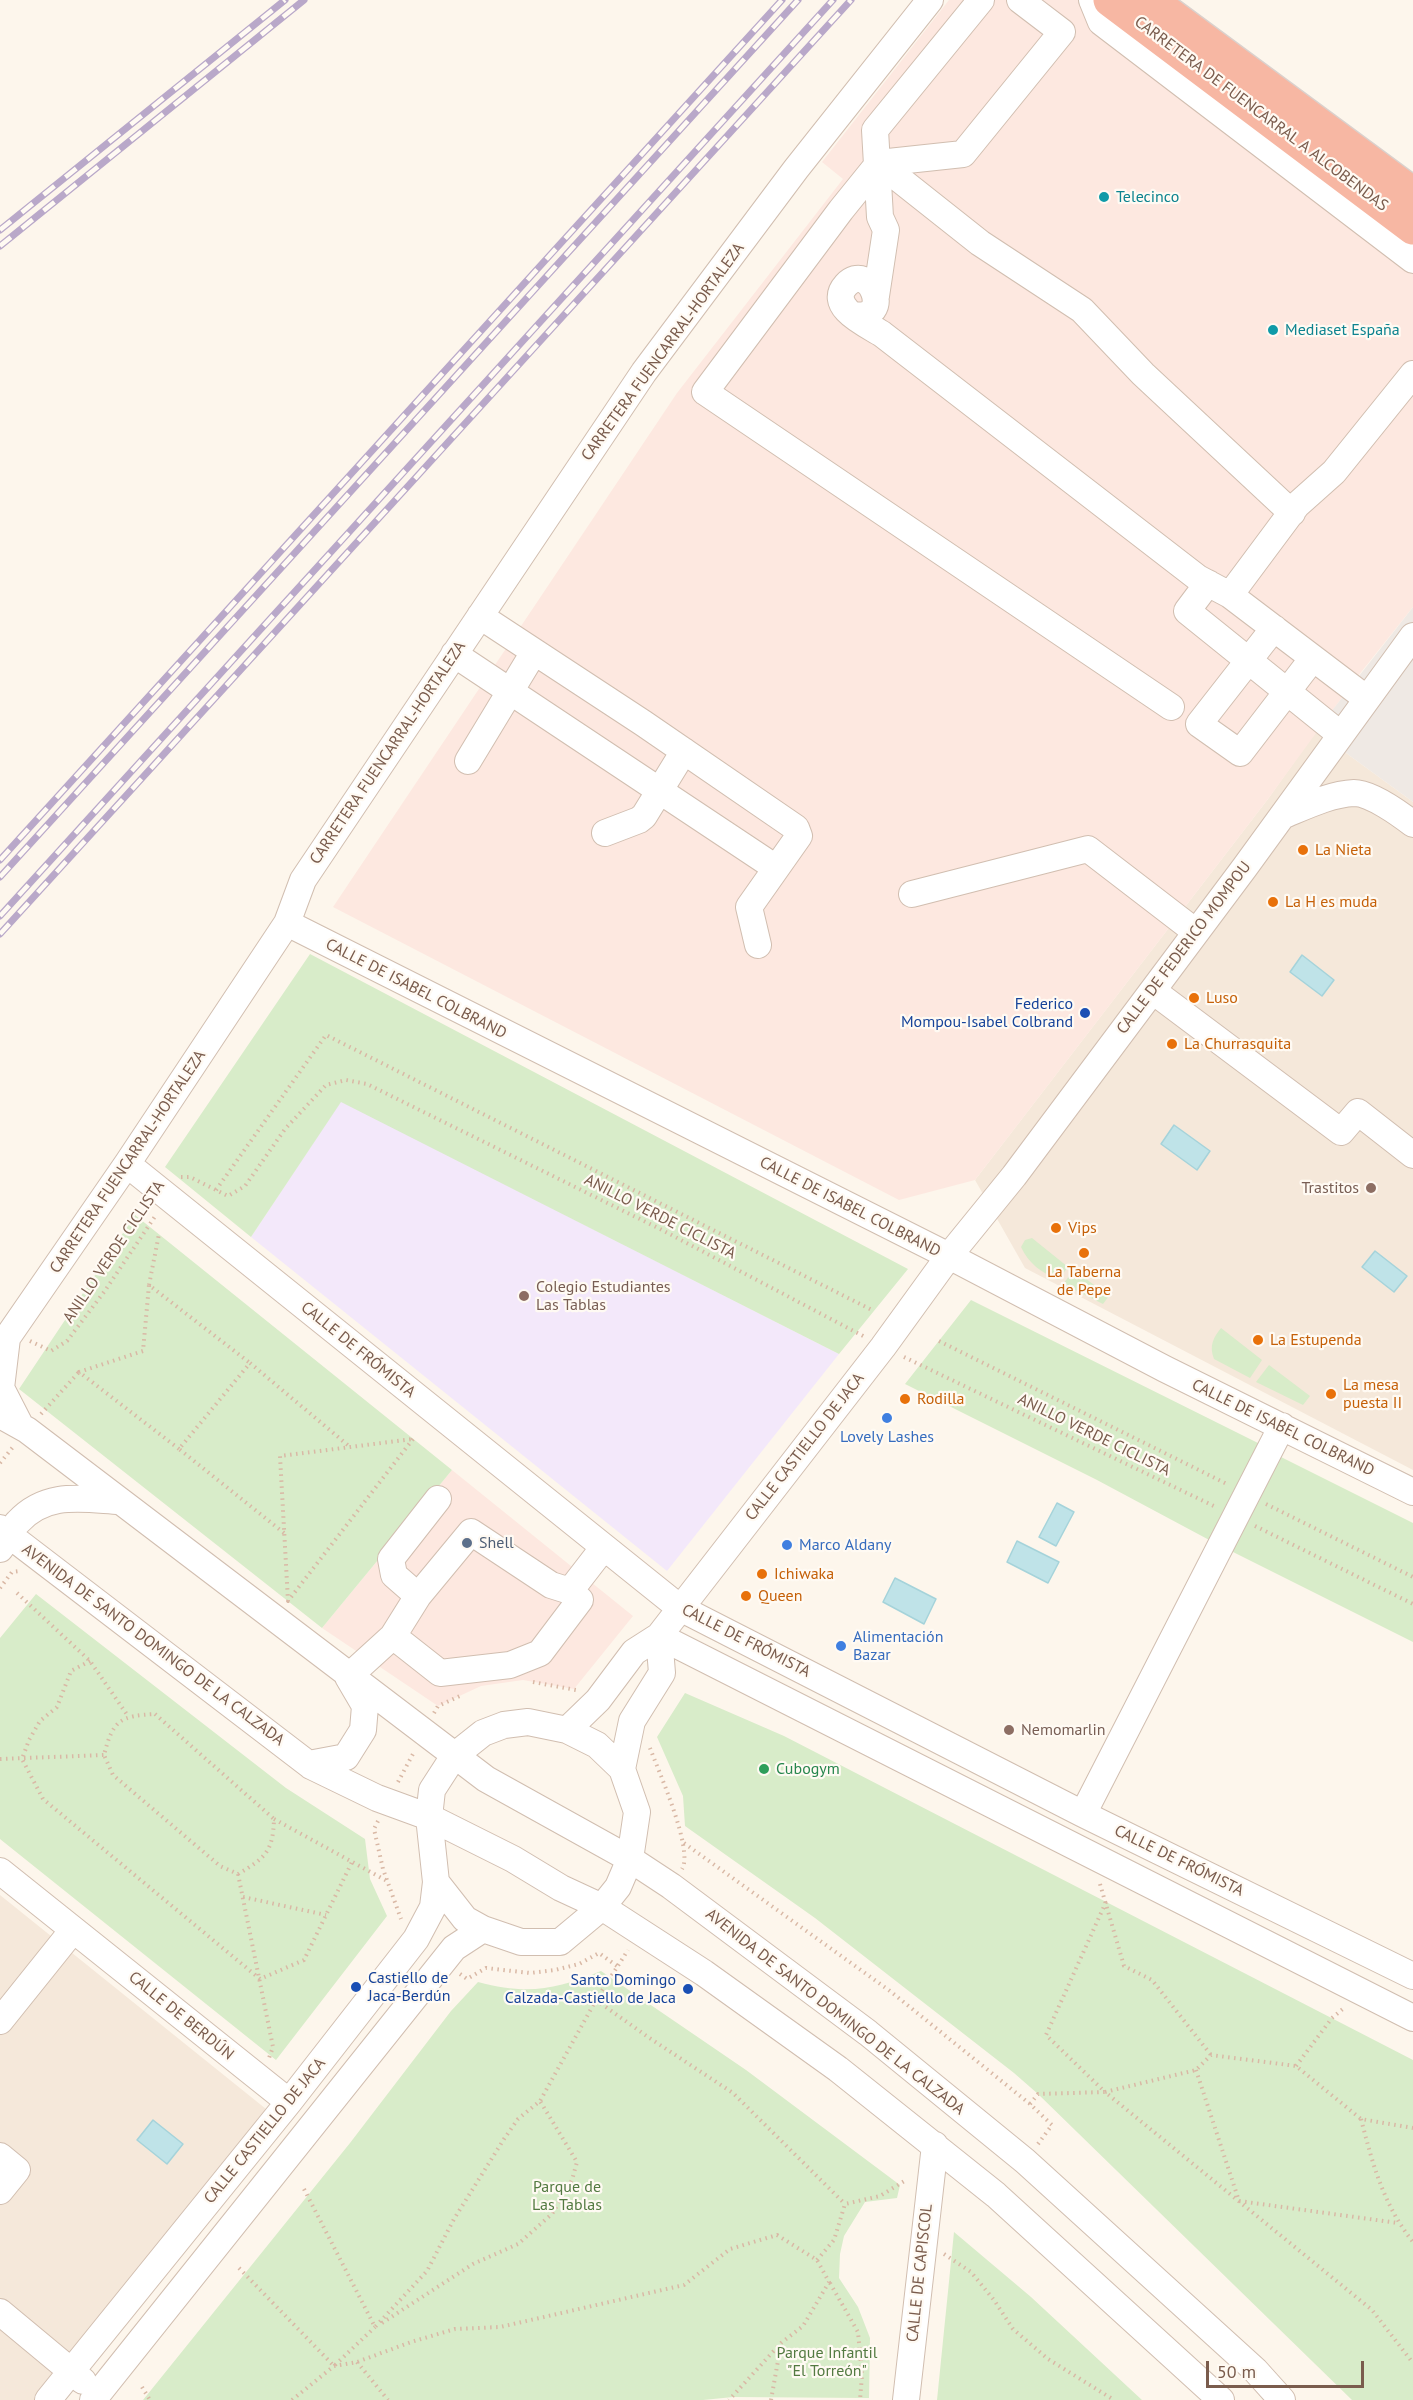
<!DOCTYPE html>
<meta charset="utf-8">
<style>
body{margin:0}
#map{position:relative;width:1413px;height:2400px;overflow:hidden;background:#fdf6ec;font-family:"PT Sans",sans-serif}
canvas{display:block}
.scale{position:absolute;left:1206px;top:2361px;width:158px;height:27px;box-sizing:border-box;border:3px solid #7a5c4d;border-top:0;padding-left:8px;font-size:18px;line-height:21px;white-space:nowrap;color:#7a5c4d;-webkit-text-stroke:4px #fffaf3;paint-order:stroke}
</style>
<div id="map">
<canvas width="1413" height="2400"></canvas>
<div class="scale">50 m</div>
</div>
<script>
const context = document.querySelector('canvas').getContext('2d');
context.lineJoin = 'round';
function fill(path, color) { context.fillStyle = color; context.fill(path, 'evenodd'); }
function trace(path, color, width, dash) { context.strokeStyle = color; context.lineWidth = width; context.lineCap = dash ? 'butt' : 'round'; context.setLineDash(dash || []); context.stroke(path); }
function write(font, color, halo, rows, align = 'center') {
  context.font = font + ' "PT Sans",sans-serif'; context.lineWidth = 4.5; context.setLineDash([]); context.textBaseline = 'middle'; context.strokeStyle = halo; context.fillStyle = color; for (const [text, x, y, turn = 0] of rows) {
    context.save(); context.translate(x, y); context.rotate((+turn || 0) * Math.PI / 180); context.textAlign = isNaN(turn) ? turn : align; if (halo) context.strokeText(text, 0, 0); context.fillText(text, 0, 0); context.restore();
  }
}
const residential = new Path2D(`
 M1316 731 1413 802V1470L1025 1268 975 1180 1268 799Z
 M0 1895 271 2113 37 2400H0Z`);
const commercial = new Path2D(`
 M949 0H1086L1413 249V607L1354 681 1268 799 975 1180 899 1200 333 907 677 393 843 179 822 162Z
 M452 1470 633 1616 574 1689 523 1680 481 1686 438 1706 322 1628Z`);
const industrial = new Path2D(`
 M1413 607V802L1316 731Z`);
const education = new Path2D(`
 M341 1101 839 1354 667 1571 251 1237Z`);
const green = new Path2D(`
 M310 954 908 1269 839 1354 341 1102 251 1237 165 1167Z
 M135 1215 452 1470 322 1628 19 1389Z
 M1032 1238 1068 1267 1058 1280C1041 1272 1029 1264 1021 1247L1025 1240Z
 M1074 1270 1109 1296 1103 1304 1063 1284Z
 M971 1300 1264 1446 1213 1542 1097 1480 905 1384Z
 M1221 1328 1262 1360 1250 1378 1214 1359C1209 1346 1213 1338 1221 1328Z
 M1269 1365 1310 1396 1303 1405 1256 1382Z
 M1277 1455 1413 1523V1642L1227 1549Z
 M36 1594 286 1788 365 1839 370 1879 387 1916 276 2060 0 1839V1638Z
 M685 1693 784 1736 1413 2060V2400H1352L1038 2094 1014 2073 815 1918 685 1826 683 1796 657 1737Z
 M601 1971 746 2070 900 2185 897 2198 865 2202 844 2236 840 2254 839 2278 858 2307 870 2338 869 2398 733 2397 703 2400H143L350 2143 451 2011 478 1982C527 1995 555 1990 601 1971Z
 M954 2232 1031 2297 1142 2400H937Z`);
const water = new Path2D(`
 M1302 955 1334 980 1322 996 1290 972Z
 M1174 1125 1210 1151 1197 1170 1161 1144Z
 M1375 1251 1407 1276 1394 1292 1362 1267Z
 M1057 1503 1074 1512 1056 1546 1039 1537Z
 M1017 1541 1059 1562 1048 1583 1007 1562Z
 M895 1578 936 1599 924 1624 883 1602Z
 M153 2120 183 2144 167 2164 137 2140Z`);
const path = new Path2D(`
 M181 1177H190L228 1196 245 1186 285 1129 326 1085 346 1080 367 1084 662 1230 865 1337
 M216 1190 326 1035 874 1311
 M149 1285 159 1234
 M30 1341 51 1351 67 1341 104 1292 156 1215
 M939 1341 1227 1484
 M904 1357 1216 1507
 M41 1414 79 1372
 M413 1439 288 1601 280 1456Z
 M179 1449 79 1372 143 1351 149 1285 250 1363
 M0 1463 13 1447
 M1266 1504 1413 1577
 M1255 1526 1413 1604
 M284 1533 179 1449 250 1363 350 1447
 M0 1588 12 1572 19 1571
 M17 1593 90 1661 128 1716
 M90 1661 71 1671 57 1707 40 1721 29 1740 22 1759 43 1799 260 1979 304 1960 352 1862
 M533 1682 576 1690
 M434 1713 438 1706 462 1695
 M155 1714 274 1819C273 1852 265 1858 238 1874L220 1866 113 1775 104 1755C113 1720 120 1716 155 1714Z
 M650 1748C658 1770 694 1850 682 1869
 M0 1759 104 1755
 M398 1782 414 1752
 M274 1819 387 1881
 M378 1821 374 1829 383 1869 401 1919
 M684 1843 890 1991 1030 2104
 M238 1874 273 2047 269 2058
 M1100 1884 1124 1966 1152 1980 1211 2055
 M243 1897 326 1915
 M1106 1902 1046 2035 1105 2092 1196 2070 1211 2055 1296 2066 1361 2119 1413 2128
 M460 1974 467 1979 486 1968 530 1973 555 1970 579 1964 599 1953 617 1966
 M596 2000 648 2037 733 2093 845 2204
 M1296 2066 1332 2018 1344 2008
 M1196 2070 1239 2201 1398 2223
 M1361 2119C1373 2165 1383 2204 1413 2242
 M1038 2144 1052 2125 1030 2104 1038 2094 1105 2092 1372 2310 1413 2363
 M304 2189 375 2327 427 2271 454 2219 504 2139 518 2119 540 2101 596 2000 628 1950
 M944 2254 971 2272 994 2300 1013 2329 1048 2359 1114 2400
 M817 2260 834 2240 845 2204 880 2196 906 2180
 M239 2268 334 2366 375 2327
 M830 2283 858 2332 862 2375 860 2400
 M382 2323 473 2264 518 2244 552 2214 572 2180 577 2162 540 2101
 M357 2362 388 2400
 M142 2387 150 2400
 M292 2400 334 2366 357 2362 411 2342 455 2329 500 2327 684 2285 730 2249 777 2235 817 2260 829 2282 803 2326 781 2343 729 2400
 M771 2400 781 2344`);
const minor = new Path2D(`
 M1020 0 1062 32 963 154 879 163 841 210 705 392 1171 707
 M1092 0 1101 22 1413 260
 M879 163 980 243 1082 310 1143 374 1292 513
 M876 296 886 230 880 217 875 130 981 0
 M853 315C895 322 870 259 846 285 826 307 868 325 882 334L1198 578 1230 595 1367 699
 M1208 583 1187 611 1341 735
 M1230 595 1297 505 1334 472 1413 374
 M480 616 643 723 796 828 799 836 749 907 758 945
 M1274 628 1199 724 1240 753 1313 658
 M454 654 776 868
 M468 761 534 652
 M1282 816C1304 807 1330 794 1354 793 1371 793 1400 814 1413 824
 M605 833 639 820 644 816 684 751
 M912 894 1088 849 1196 932
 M287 923 949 1256 1165 1369 1413 1492
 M1153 991 1341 1132 1358 1112 1413 1155
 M127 1164 680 1608 1083 1814 1413 1976
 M7 1338 1 1388 20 1425
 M0 1348 127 1164 287 923 303 880 644 372 796 169 930 0
 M0 1415 27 1430 486 1779 630 1859 671 1886 868 2033 1025 2161 1255 2370 1282 2400
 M0 1528 311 1766 377 1798 429 1817 513 1859 561 1888 602 1907 704 1973 838 2069 996 2195 1221 2400
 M0 1549C6 1541 11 1529 18 1522 47 1491 82 1499 120 1501
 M418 1596 394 1575 391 1559 438 1499
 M393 1636 418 1596 471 1532 551 1585 570 1591
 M659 1636 1413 2018
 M567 1730 598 1700 634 1652 659 1636 883 1347 949 1256 1014 1176 1245 867 1413 636
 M311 1766 314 1763 346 1757 363 1730 365 1706 348 1677 393 1636 440 1673 510 1665 540 1653 580 1600 570 1591 604 1547
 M622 1769 632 1721 662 1673 659 1636
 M1083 1814 1282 1426
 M0 1871 289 2102
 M0 2021 73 1930
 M0 2156 17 2170 0 2191
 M0 2312 83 2381
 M48 2400 289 2102 416 1939 433 1907 436 1882 429 1817 432 1790 454 1756 483 1733 504 1725 528 1722 567 1730 597 1745 622 1769 637 1812 630 1859 618 1887 602 1907 560 1942H521L483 1929 465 1919 436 1882
 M93 2400 454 1948 483 1929
 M906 2400 935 2145`);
const highway = new Path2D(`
 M1110 0 1413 228
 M1150 0 1413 194`);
const rail = new Path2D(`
 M0 230 285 0
 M0 246 304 0
 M0 860 782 0
 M0 877 798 0
 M0 916 833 0
 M0 934 851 0`);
const markers = [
 [1104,197,6,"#0f9aa8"],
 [1273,330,6,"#0f9aa8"],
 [1303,850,6,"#e8710a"],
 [1273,902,6,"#e8710a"],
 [1194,998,6,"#e8710a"],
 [1085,1013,6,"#1a4fb4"],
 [1172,1044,6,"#e8710a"],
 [1371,1188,6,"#8d6e63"],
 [1056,1228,6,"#e8710a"],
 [1084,1253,6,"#e8710a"],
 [524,1296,6,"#8d6e63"],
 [1258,1340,6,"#e8710a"],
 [1331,1394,6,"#e8710a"],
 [905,1399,6,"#e8710a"],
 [887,1418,6,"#3f7fe0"],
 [467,1543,6,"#5c6f8a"],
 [787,1545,6,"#3f7fe0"],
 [762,1574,6,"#e8710a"],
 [746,1596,6,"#e8710a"],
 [841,1646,6,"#3f7fe0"],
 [1009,1730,6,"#8d6e63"],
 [764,1769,6,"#2e9e5b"],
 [356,1987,6,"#1a4fb4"],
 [688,1989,6,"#1a4fb4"]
];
const streetNames = [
 ["CARRETERA DE FUENCARRAL A ALCOBENDAS",1261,114,37],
 ["CARRETERA FUENCARRAL-HORTALEZA",663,352,-54],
 ["CARRETERA FUENCARRAL-HORTALEZA",388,753,-56],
 ["CALLE DE FEDERICO MOMPOU",1184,948,-53],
 ["CALLE DE ISABEL COLBRAND",416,989,27],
 ["CARRETERA FUENCARRAL-HORTALEZA",128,1162,-56],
 ["CALLE DE ISABEL COLBRAND",850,1207,27],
 ["ANILLO VERDE CICLISTA",660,1217,27],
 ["ANILLO VERDE CICLISTA",114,1252,-56],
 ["CALLE DE FRÓMISTA",358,1350,39],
 ["CALLE DE ISABEL COLBRAND",1283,1428,26],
 ["ANILLO VERDE CICLISTA",1094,1435,26],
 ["CALLE CASTIELLO DE JACA",805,1447,-52],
 ["CALLE DE FRÓMISTA",746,1641,27],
 ["AVENIDA DE SANTO DOMINGO DE LA CALZADA",153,1645,37],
 ["CALLE DE FRÓMISTA",1179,1861,26],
 ["AVENIDA DE SANTO DOMINGO DE LA CALZADA",835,2012,38],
 ["CALLE DE BERDÚN",181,2016,39],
 ["CALLE CASTIELLO DE JACA",265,2131,-51],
 ["CALLE DE CAPISCOL",920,2273,-84]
];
const cultureNames = [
 ["Telecinco",1116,197],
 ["Mediaset España",1285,330]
];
const foodNames = [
 ["La Nieta",1315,850],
 ["La H es muda",1285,902],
 ["Luso",1206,998],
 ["La Churrasquita",1184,1044],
 ["Vips",1068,1228],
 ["La Taberna",1084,1272,"center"],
 ["de Pepe",1084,1290,"center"],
 ["La Estupenda",1270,1340],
 ["La mesa",1343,1385],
 ["puesta II",1343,1403],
 ["Rodilla",917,1399],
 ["Ichiwaka",774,1574],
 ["Queen",758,1596]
];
const transitNames = [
 ["Federico",1073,1004],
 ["Mompou-Isabel Colbrand",1073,1022],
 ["Castiello de",368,1978,"left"],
 ["Jaca-Berdún",368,1996,"left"],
 ["Santo Domingo",676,1980],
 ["Calzada-Castiello de Jaca",676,1998]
];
const educationNames = [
 ["Trastitos",1359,1188,"right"],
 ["Colegio Estudiantes",536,1287],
 ["Las Tablas",536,1305],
 ["Nemomarlin",1021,1730]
];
const shopNames = [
 ["Lovely Lashes",887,1437,"center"],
 ["Marco Aldany",799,1545],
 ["Alimentación",853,1637],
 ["Bazar",853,1655]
];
const serviceNames = [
 ["Shell",479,1543]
];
const leisureNames = [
 ["Cubogym",776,1769]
];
const parkNames = [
 ["Parque de",567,2187],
 ["Las Tablas",567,2205],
 ["Parque Infantil",827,2353],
 ["\"El Torreón\"",827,2371]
];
fill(residential, '#f5e8da');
fill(commercial, '#fde8e0');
fill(industrial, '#efe9e4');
fill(education, '#f3e8fa');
fill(green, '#d8ecc9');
fill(water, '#bfe3e8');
trace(water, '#a5d3da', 1.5);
trace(minor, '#d1beb0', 28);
trace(highway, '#dad1cd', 36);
trace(path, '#d9b8a5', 4, [1.5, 4.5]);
trace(minor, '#fff', 26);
trace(highway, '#f7b7a3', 33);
trace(rail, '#b9a8c9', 7);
trace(rail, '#fffaf3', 4.5, [14]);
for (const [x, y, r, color] of markers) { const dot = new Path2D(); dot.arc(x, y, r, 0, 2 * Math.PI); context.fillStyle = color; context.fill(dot); trace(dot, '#fffaf3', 2); }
write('16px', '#7a5c4d', '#fffaf3', streetNames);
write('16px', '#0d838f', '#fffaf3', cultureNames, 'left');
write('16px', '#c56008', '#fffaf3', foodNames, 'left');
write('16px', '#164399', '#fffaf3', transitNames, 'right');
write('16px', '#785e54', '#fffaf3', educationNames, 'left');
write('16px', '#366cbe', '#fffaf3', shopNames, 'left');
write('16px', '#4e5e75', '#fffaf3', serviceNames, 'left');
write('16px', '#27864d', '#fffaf3', leisureNames, 'left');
write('16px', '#537a41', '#fffaf3', parkNames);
</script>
